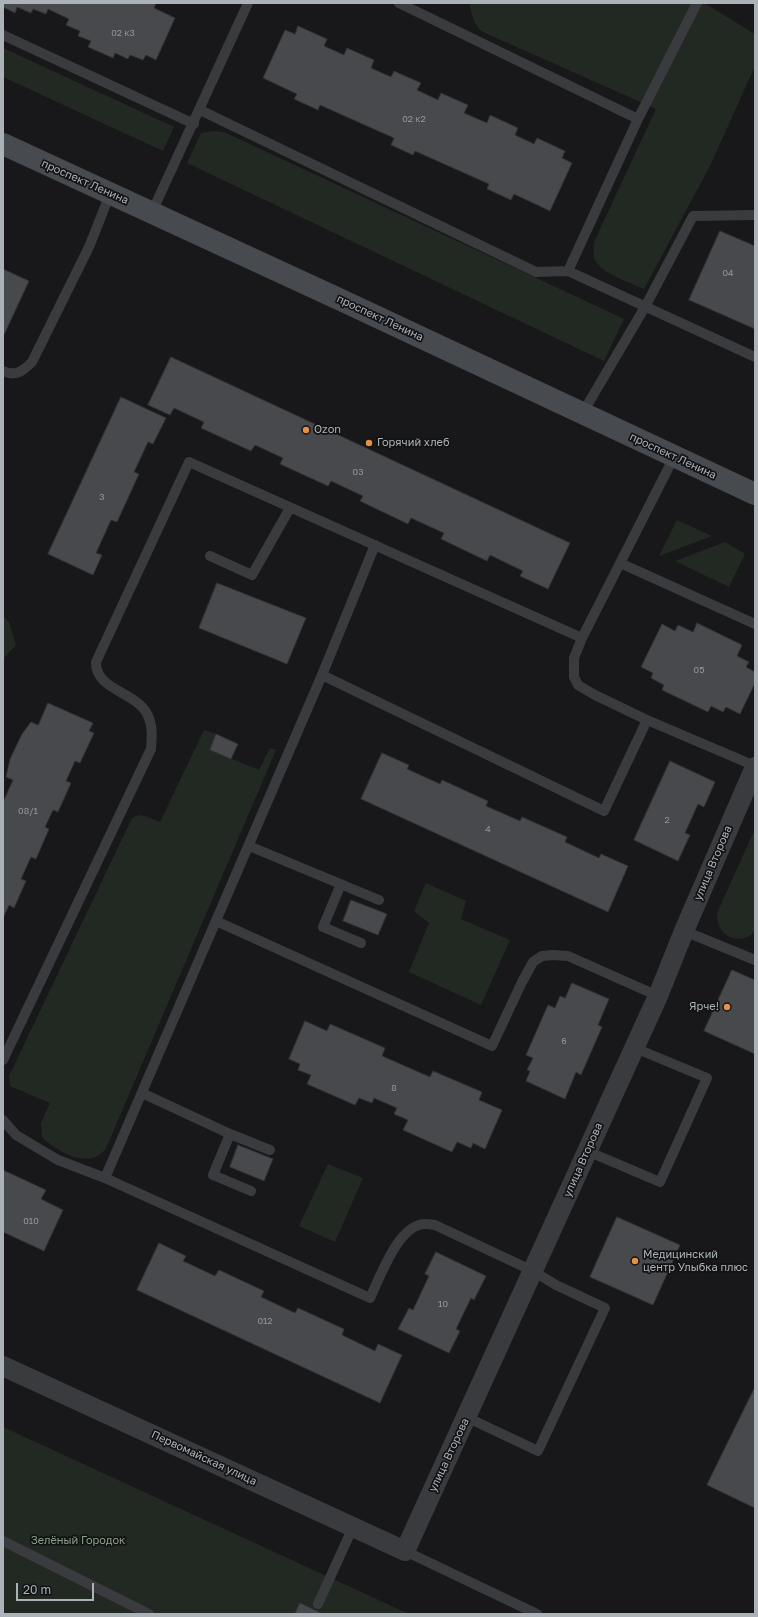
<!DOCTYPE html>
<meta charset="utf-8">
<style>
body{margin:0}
#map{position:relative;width:758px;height:1617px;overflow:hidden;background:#18181a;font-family:"Golos Text",sans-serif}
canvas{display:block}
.frame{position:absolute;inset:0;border:4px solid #abb2b8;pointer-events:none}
.scale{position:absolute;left:16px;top:1583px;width:78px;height:18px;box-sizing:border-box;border:2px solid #abb2b8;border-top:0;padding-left:5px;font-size:12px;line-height:14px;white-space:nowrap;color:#abb2b8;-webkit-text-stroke:3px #131315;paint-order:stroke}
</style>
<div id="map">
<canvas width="758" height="1617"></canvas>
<div class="frame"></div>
<div class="scale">20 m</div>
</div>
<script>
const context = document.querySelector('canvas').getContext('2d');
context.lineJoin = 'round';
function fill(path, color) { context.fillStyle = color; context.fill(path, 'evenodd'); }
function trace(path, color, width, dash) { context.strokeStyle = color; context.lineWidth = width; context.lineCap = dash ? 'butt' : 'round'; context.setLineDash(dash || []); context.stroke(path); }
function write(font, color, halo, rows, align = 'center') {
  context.font = font + ' "Golos Text",sans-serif'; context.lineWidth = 3.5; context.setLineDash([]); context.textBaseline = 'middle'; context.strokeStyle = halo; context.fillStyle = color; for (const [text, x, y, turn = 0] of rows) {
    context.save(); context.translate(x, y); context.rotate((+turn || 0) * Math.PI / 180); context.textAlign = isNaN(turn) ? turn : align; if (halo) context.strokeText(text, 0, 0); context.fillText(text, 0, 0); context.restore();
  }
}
const green = new Path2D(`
 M469 3H704L755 34V66L710 166 644 289C631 283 598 272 594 258 593 253 594 248 594 242L656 109 483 32C473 25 472 14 469 3Z
 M3 48 174 127 163 151 3 77Z
 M213 131 224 132 624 319 604 361 187 163 201 133Z
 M677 520 712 536 659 556Z
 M725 542 745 554 729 587 675 561Z
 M3 616 9 622 16 645 3 659Z
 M204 730 216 734 210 750 259 770 270 748 276 750 110 1139C108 1143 106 1149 102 1153 85 1168 55 1150 42 1137L41 1123 50 1103 10 1086 9 1076 131 820C139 810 149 818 160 822Z
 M755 829V930C748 942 730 941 722 931 718 925 717 920 717 913Z
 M426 883 466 901 461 919 510 940 481 1005 409 972 429 923 414 911Z
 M328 1164 363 1178 335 1242 299 1226Z
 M3 1427 409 1614H3Z`);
const building = new Path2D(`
 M3 3H156L154 8 175 18 156 60 146 55 143 60 130 55 128 59 115 53 113 58 88 47 91 41 78 36 80 31 66 25 69 19 48 9 46 14 33 9 31 13 17 7 15 13 3 7Z
 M298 26 327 39 324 46 344 55 347 48 374 60 371 68 391 77 394 71 421 83 417 90 438 100 441 93 468 105 464 113 487 123 490 115 518 128 515 135 534 144 537 138 565 151 562 158 572 163 550 211 514 194 511 200 487 189 489 184 415 151 413 155 391 145 394 138 320 105 318 110 294 99 297 94 263 78 285 30 295 34Z
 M720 231 755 246V329L689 300Z
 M3 269 29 281 3 337Z
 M171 357 570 543 548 589 520 576 523 571 490 555 487 561 441 539 444 533 411 518 408 524 360 501 363 496 331 481 328 486 280 464 283 458 255 445 251 451 201 428 204 422 174 408 170 415 148 405Z
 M121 397 166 418 153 444 148 442 134 472 139 474 117 522 111 520 96 553 102 555 93 575 48 554Z
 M217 583 306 618 287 664 199 628Z
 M697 623 742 645 737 656 749 662 746 667 755 672V683L740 714 726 707 723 712 711 706 708 712 662 690 664 685 651 678 653 673 641 667 662 624 675 631 678 625 693 632Z
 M48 703 93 723 89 731 94 733 80 763 75 761 66 781 71 783 58 812 53 810 45 827 49 829 36 859 31 857 21 879 26 881 14 908 9 905 3 918V802L13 780 6 777 10 759 22 734 31 722 38 725Z
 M216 734 238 744 231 759 210 750Z
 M382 753 409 765 407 769 440 784 442 780 488 801 486 806 520 821 522 817 567 837 565 842 599 858 601 854 628 866 608 912 361 799Z
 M670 761 715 782 704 807 698 804 685 833 690 835 678 861 634 840Z
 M351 900 387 914 378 935 343 921Z
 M732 970 755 980V1054L704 1031Z
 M572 983 609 999 598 1025 602 1027 581 1075 576 1072 565 1099 526 1081 530 1071 527 1070 533 1058 526 1055 548 1005 555 1008 560 996 565 998Z
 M305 1021 327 1031 330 1024 385 1048 382 1056 430 1077 433 1071 482 1092 479 1100 502 1110 485 1149 473 1143 471 1148 457 1142 452 1152 403 1130 408 1120 394 1114 397 1108 374 1098 372 1103 359 1098 355 1105 307 1084 311 1075 298 1070 300 1064 289 1059Z
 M238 1145 273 1159 264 1181 230 1167Z
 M3 1170 46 1190 41 1199 63 1210 44 1251 3 1232Z
 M617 1217 680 1245 653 1305 590 1277Z
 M159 1243 186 1256 183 1261 215 1276 219 1270 264 1291 261 1297 295 1313 298 1308 344 1329 342 1335 375 1351 378 1344 402 1355 380 1403 137 1290Z
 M436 1252 486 1276 474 1300 471 1298 456 1329 460 1331 449 1353 398 1329 409 1308 413 1310 429 1276 425 1274Z
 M755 1387V1508L707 1485Z
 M300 1603 323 1614H295Z`);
const lane = new Path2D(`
 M399 3 638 119 568 271 755 357
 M3 35 194 124
 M200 110 536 272 568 271
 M638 119 697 3
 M152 212 248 3
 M3 371C16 377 23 371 32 362L89 247 110 194
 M582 414 645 307 693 216 755 215
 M375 545 322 675 105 1178 370 1298C380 1277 396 1232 419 1225 424 1223 430 1224 435 1225L533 1271 556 1285 605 1308 538 1451 466 1417
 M210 556 252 575 290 508
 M620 563 755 624
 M582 638 574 658V677L578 685 595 695 647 720 755 766
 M322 675 604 811 647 720
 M249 846 379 900
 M341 884 323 927 361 943
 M216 921 492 1046 522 982 533 962 542 956 552 955 568 956 658 996
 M684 931 755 960
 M3 1060 151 749C152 736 153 723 146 712 134 692 95 689 96 662L189 462 582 638 674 457
 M142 1093 230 1134 270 1150
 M3 1120 16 1135 58 1160 105 1178
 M230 1134 213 1175 251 1191
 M587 1151 660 1182 707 1078 635 1048
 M3 1541 149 1614
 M405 1551 537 1614
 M318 1604 353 1527`);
const street = new Path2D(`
 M3 1366 405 1551 658 996 684 931 755 767`);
const secondary = new Path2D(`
 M3 144 341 300 755 494`);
const markers = [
 [306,430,4,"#e69044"],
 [369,443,4,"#e69044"],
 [727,1007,4,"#e69044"],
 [635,1261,4,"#e69044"]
];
const numberNames = [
 ["02 к3",123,33],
 ["02 к2",414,119],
 ["04",728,273],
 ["03",358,472],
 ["3",102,497],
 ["05",699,670],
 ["08/1",28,811],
 ["2",667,820],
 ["4",488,829],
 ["6",564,1041],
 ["8",394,1088],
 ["010",31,1221],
 ["10",443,1304],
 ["012",265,1321]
];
const streetNames = [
 ["проспект Ленина",85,182,24],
 ["проспект Ленина",380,318,25],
 ["проспект Ленина",673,456,25],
 ["улица Второва",713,863,-67],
 ["улица Второва",583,1160,-66],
 ["улица Второва",449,1455,-65],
 ["Первомайская улица",204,1458,25]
];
const poiNames = [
 ["Ozon",314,430],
 ["Горячий хлеб",377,443],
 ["Ярче!",719,1007,"right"],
 ["Медицинский",643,1255],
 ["центр Улыбка плюс",643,1268]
];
const parkNames = [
 ["Зелёный Городок",78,1541]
];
fill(green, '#222922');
fill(building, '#47494c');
trace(building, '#323335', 1);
trace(lane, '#393b3e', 10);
trace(street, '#393b3e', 20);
trace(secondary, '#474a4e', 22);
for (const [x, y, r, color] of markers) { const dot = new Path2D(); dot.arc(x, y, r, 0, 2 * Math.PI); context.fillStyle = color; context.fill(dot); trace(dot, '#131315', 1.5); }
write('9px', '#92989d', null, numberNames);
write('11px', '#abb2b8', '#131315', streetNames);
write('11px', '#abb2b8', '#131315', poiNames, 'left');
write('11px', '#87a283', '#131315', parkNames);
</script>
